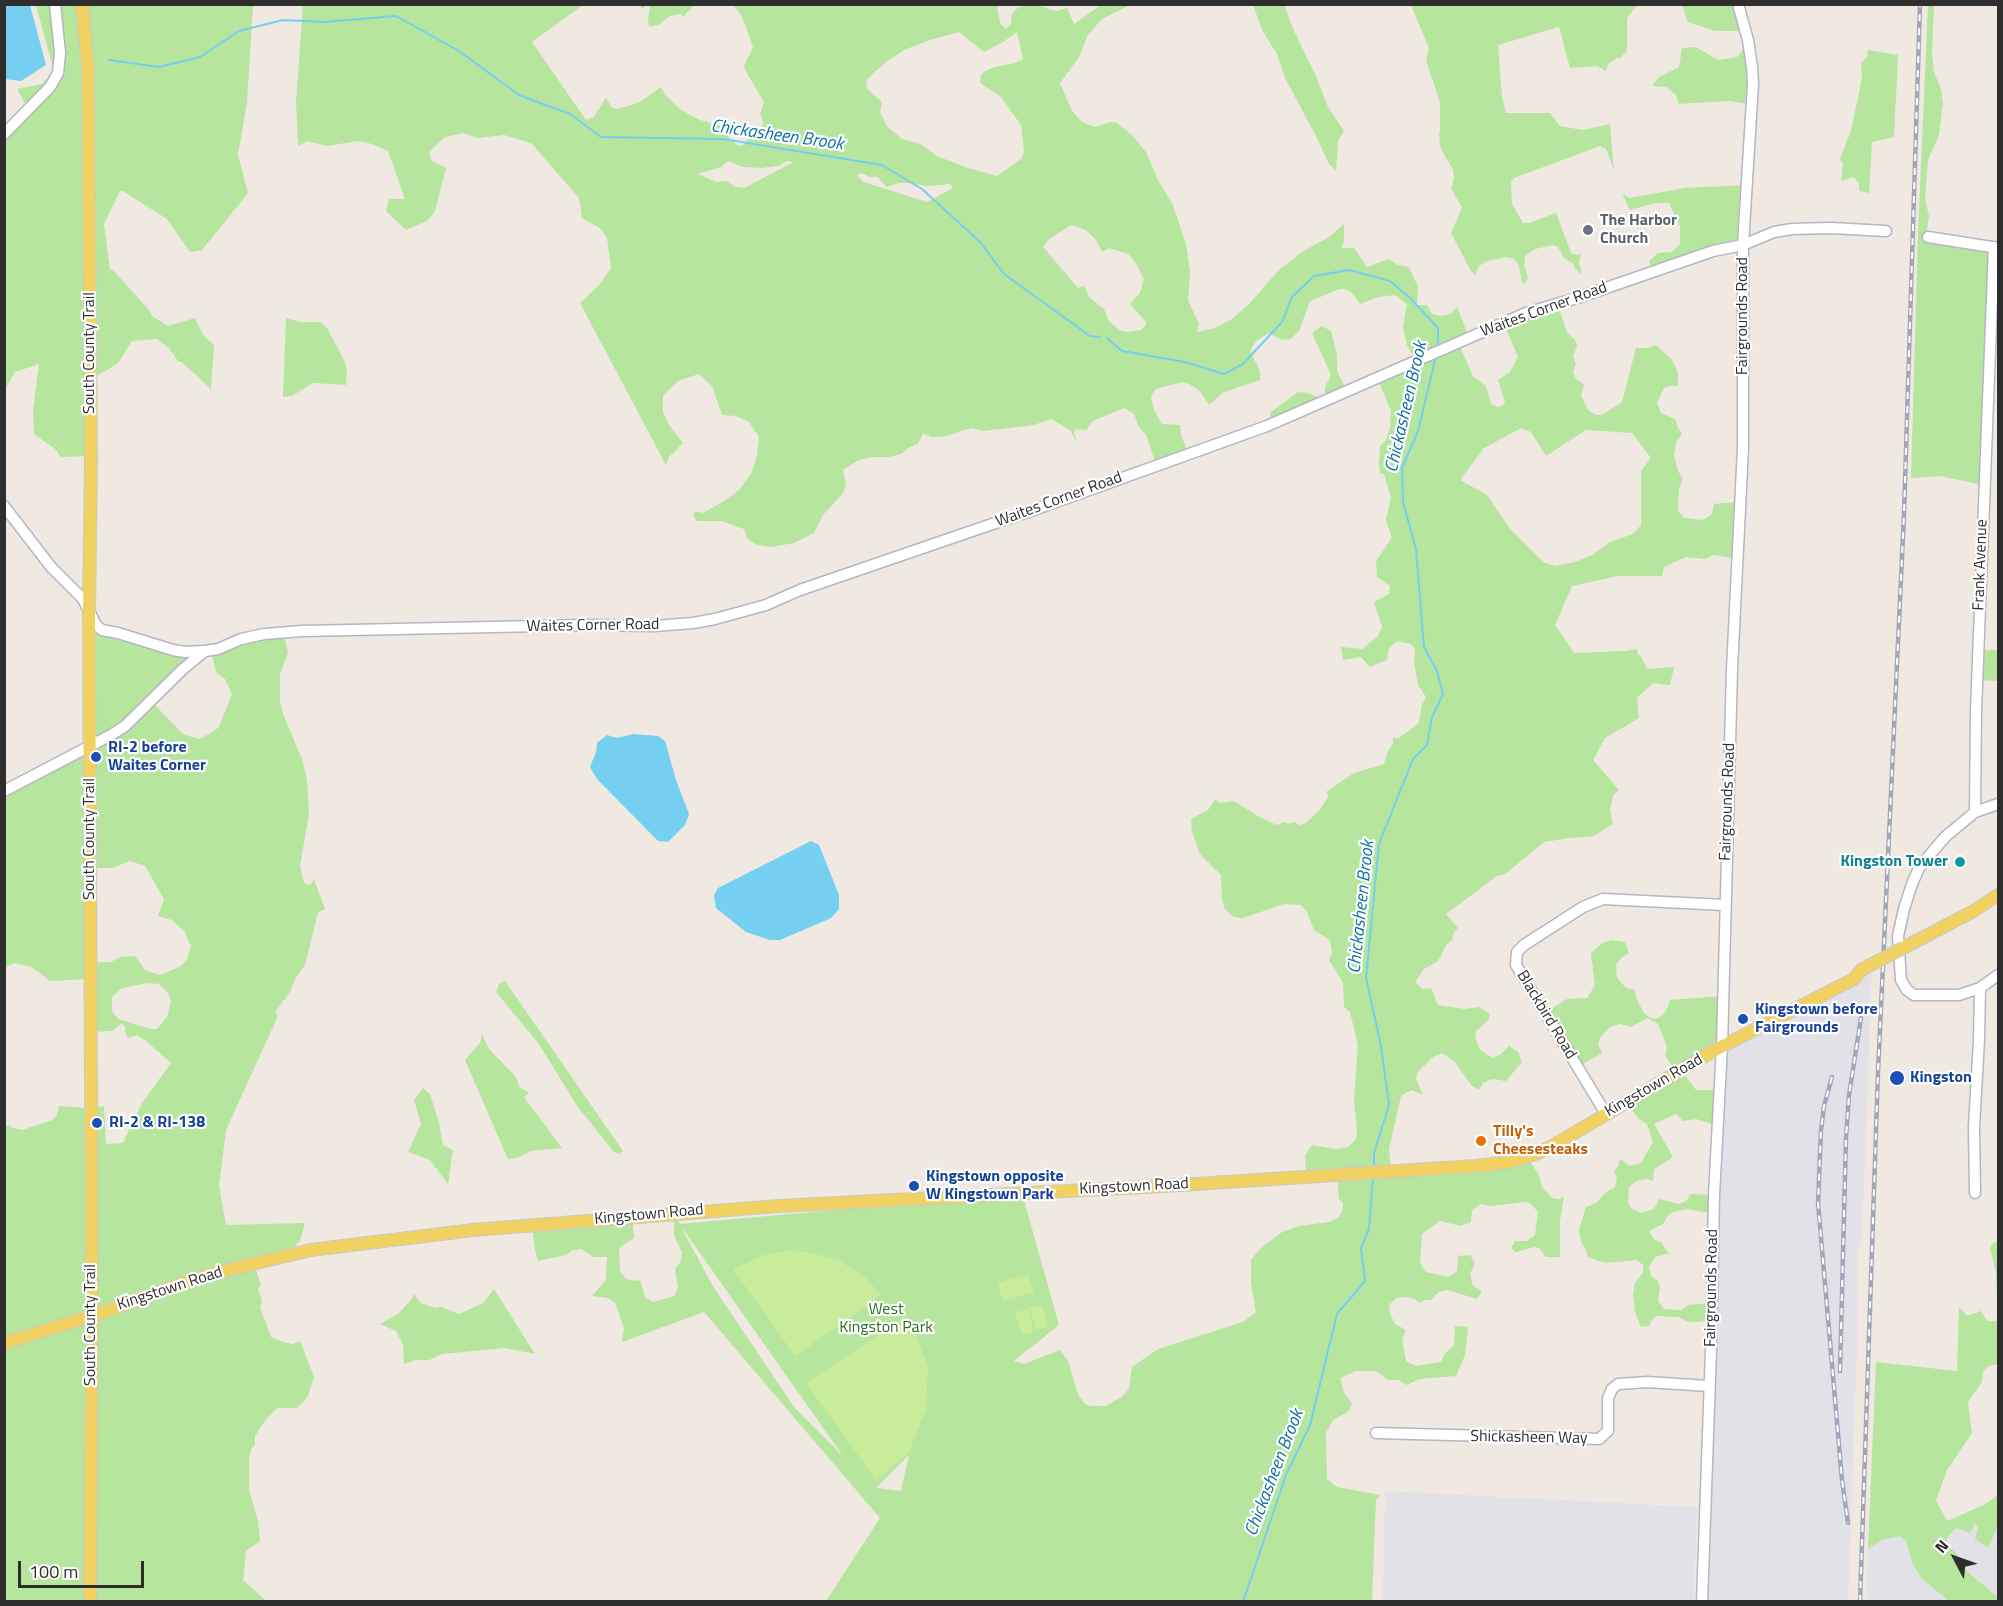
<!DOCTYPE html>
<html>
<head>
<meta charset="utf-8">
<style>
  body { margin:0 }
  #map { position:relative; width:2003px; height:1606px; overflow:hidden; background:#efe9e1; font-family:"Titillium Web",sans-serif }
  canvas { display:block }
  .frame { position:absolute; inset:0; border:6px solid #2e2e2e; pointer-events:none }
  .north { position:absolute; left:1925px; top:1528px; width:60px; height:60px; -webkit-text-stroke:4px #fff; paint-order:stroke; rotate:311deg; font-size:16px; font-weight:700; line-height:24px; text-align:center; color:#2e2e2e }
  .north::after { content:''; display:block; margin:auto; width:21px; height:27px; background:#2e2e2e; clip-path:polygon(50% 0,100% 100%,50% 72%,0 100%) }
  .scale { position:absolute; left:18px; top:1561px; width:126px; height:27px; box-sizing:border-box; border:3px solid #2e2e2e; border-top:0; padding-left:8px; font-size:18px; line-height:21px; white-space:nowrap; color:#2e2e2e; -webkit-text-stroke:4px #fff; paint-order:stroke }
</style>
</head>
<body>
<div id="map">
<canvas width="2003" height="1606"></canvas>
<div class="frame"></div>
<div class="north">N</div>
<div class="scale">100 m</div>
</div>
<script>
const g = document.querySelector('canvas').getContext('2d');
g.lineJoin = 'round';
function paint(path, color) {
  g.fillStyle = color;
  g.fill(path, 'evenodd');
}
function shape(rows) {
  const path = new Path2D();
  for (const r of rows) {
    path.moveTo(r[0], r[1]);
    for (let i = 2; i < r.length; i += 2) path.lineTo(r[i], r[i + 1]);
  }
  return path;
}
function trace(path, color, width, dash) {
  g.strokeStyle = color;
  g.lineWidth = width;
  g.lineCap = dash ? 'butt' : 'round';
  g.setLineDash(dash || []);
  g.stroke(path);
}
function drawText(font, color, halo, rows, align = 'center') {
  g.font = font + ' "Titillium Web",sans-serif';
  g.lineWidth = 4.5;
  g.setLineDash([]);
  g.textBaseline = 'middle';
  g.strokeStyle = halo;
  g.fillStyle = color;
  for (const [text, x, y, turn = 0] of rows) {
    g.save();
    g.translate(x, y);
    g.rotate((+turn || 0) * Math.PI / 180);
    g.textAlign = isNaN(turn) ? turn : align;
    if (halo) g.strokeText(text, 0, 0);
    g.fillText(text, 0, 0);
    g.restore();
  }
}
const industrial = shape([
  [1872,969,1862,1239,1857,1256,1858,1318,1848,1601,1701,1602,1720,1051],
  [1385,1491,1697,1507,1694,1601,1383,1601],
  [1975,1524,1978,1528,1978,1533,1988,1548,1998,1526,1998,1597,1971,1575,1954,1557,1958,1555,1946,1544,1948,1536,1956,1528,1971,1529],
  [1900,1536,1906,1541,1913,1565,1922,1579,1949,1601,1869,1601,1867,1585,1868,1549,1882,1540]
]);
const green = shape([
  [1934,4,1932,55,1934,72,1941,89,1943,103,1939,135,1928,160,1925,199,1929,216,1926,238,1990,246,1983,485,1940,476,1911,478,1918,233,1928,5],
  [36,5,253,5,247,102,238,155,248,193,202,250,190,252,167,219,123,191,120,191,104,224,110,269,113,270,149,310,152,316,168,326,195,318,203,335,214,345,211,389,183,363,178,361,169,348,157,339,132,341,118,363,91,380,89,456,61,457,55,449,34,434,33,411,39,364,15,372,5,389,5,137,29,110,17,89,42,84,54,71],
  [303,5,583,5,532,42,586,120,594,117,606,98,612,108,618,109,640,102,661,87,665,95,681,110,700,120,728,128,725,133,738,146,743,145,750,137,757,135,762,129,763,121,760,114,764,102,745,70,744,66,753,47,742,16,733,5,997,5,1000,23,1006,29,1011,24,1012,13,1019,7,1036,5,1057,11,1067,8,1074,24,1101,5,1130,5,1102,19,1088,35,1079,57,1060,83,1072,111,1082,122,1095,127,1111,122,1117,123,1133,136,1146,152,1158,180,1173,205,1186,244,1190,271,1188,300,1199,324,1197,332,1215,328,1232,319,1249,304,1280,269,1302,252,1329,237,1344,224,1344,241,1341,248,1354,248,1367,267,1389,259,1398,265,1409,267,1418,287,1417,305,1427,305,1432,314,1441,316,1451,314,1457,307,1470,340,1460,347,1473,376,1486,386,1491,404,1497,407,1502,406,1505,402,1498,380,1510,372,1518,357,1505,327,1558,306,1567,332,1575,340,1577,346,1573,356,1576,364,1573,371,1575,378,1584,385,1581,396,1589,411,1596,415,1602,415,1622,402,1636,348,1648,348,1656,345,1672,360,1678,373,1678,386,1670,386,1664,388,1657,403,1661,413,1676,420,1677,426,1682,433,1676,443,1674,455,1678,471,1683,479,1679,488,1678,510,1684,518,1703,520,1712,514,1714,504,1738,502,1735,558,1713,555,1705,559,1686,557,1664,567,1662,576,1618,576,1572,586,1555,625,1574,653,1626,651,1637,649,1638,654,1642,658,1647,669,1674,667,1670,685,1653,683,1637,698,1639,718,1605,738,1593,760,1619,790,1613,796,1610,810,1613,824,1594,836,1570,838,1544,842,1505,874,1497,876,1446,914,1458,928,1454,932,1452,940,1446,945,1438,961,1424,969,1415,982,1422,989,1431,988,1438,1005,1465,1009,1479,1007,1490,1014,1488,1021,1476,1031,1475,1037,1480,1050,1493,1058,1501,1054,1509,1046,1518,1052,1522,1062,1506,1081,1492,1079,1483,1083,1479,1090,1472,1086,1454,1061,1442,1053,1433,1057,1417,1073,1416,1079,1423,1095,1411,1090,1401,1096,1389,1149,1391,1172,1530,1161,1539,1175,1542,1187,1552,1198,1559,1199,1564,1197,1560,1220,1560,1257,1546,1257,1539,1248,1534,1247,1516,1252,1511,1248,1515,1241,1527,1241,1535,1235,1538,1212,1531,1204,1526,1202,1490,1206,1481,1204,1472,1210,1471,1222,1461,1226,1440,1221,1422,1234,1420,1264,1426,1272,1449,1277,1457,1271,1458,1256,1470,1255,1475,1263,1470,1274,1473,1286,1482,1291,1477,1299,1447,1290,1439,1292,1431,1300,1425,1300,1419,1303,1415,1299,1403,1297,1397,1298,1390,1304,1389,1311,1395,1324,1406,1330,1402,1339,1406,1361,1416,1366,1441,1362,1445,1353,1454,1346,1455,1326,1468,1327,1465,1355,1456,1376,1419,1379,1407,1385,1398,1380,1388,1380,1376,1371,1356,1371,1340,1378,1344,1393,1352,1403,1348,1412,1333,1420,1326,1433,1327,1479,1337,1487,1380,1495,1376,1500,1372,1601,826,1601,880,1518,704,1312,622,1342,624,1328,615,1303,608,1298,592,1296,606,1280,607,1257,594,1257,581,1249,573,1250,566,1255,538,1261,535,1250,532,1225,632,1217,634,1238,619,1248,620,1271,626,1279,635,1281,640,1280,645,1297,653,1302,674,1296,678,1287,675,1269,681,1261,682,1252,674,1236,674,1214,680,1224,1022,1193,1059,1325,1014,1361,1024,1364,1060,1350,1068,1361,1078,1394,1085,1404,1091,1406,1106,1406,1121,1397,1129,1389,1132,1367,1158,1349,1243,1322,1256,1312,1251,1283,1251,1260,1260,1249,1282,1232,1299,1226,1329,1222,1339,1217,1343,1209,1343,1203,1339,1199,1337,1178,1306,1177,1305,1155,1312,1145,1336,1149,1348,1147,1356,1139,1357,1130,1354,1099,1358,1045,1350,1012,1344,1007,1343,983,1329,960,1332,953,1330,940,1314,930,1307,912,1301,905,1284,904,1243,918,1234,917,1225,909,1222,899,1221,875,1200,854,1192,832,1191,819,1208,810,1215,799,1220,803,1234,801,1261,818,1277,825,1284,822,1288,824,1295,822,1299,825,1306,823,1319,811,1328,797,1327,791,1354,773,1384,764,1388,751,1393,744,1393,738,1399,738,1419,723,1422,704,1426,697,1418,685,1414,661,1415,649,1411,644,1397,641,1389,648,1387,660,1370,667,1361,657,1343,660,1341,647,1362,649,1378,636,1382,627,1374,602,1389,594,1390,586,1377,577,1376,561,1392,538,1386,520,1391,498,1384,474,1380,474,1379,463,1380,446,1386,440,1390,428,1391,411,1378,379,1415,359,1407,345,1403,327,1407,304,1395,295,1378,297,1360,304,1352,293,1345,289,1340,289,1310,301,1299,331,1291,339,1282,340,1269,333,1256,341,1250,351,1260,371,1260,380,1222,393,1209,405,1200,391,1189,384,1182,382,1156,389,1151,397,1154,410,1162,424,1180,425,1181,435,1188,453,1156,464,1146,435,1139,427,1134,414,1124,408,1093,421,1086,430,1077,429,1074,432,1077,443,1070,430,1051,419,1034,425,1001,429,983,431,971,428,947,436,931,437,923,433,918,444,910,447,901,454,889,457,873,457,859,460,843,470,846,484,843,493,823,515,814,533,794,543,771,547,757,545,747,538,744,529,721,521,697,521,693,516,695,511,703,513,726,500,740,489,752,472,757,455,759,437,749,422,736,416,722,415,712,386,699,374,678,381,663,396,663,412,669,425,683,443,669,457,666,465,580,303,600,284,611,268,607,238,600,228,582,218,579,198,531,143,504,135,478,138,463,133,445,137,429,152,432,161,446,168,435,211,427,221,406,230,386,211,389,199,405,199,388,151,372,144,358,141,327,146,307,141,298,146,296,102],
  [959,32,984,52,1003,42,1017,32,1023,59,1015,63,995,67,985,71,981,75,980,83,1001,97,1021,125,1024,152,1021,159,997,176,965,167,937,156,921,144,902,139,887,126,880,112,882,102,867,89,866,80,886,62,904,50,930,40],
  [728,161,743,167,762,168,778,166,787,161,794,162,744,188,735,187,727,181,716,182,698,174,721,167],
  [862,173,870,177,878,177,886,187,900,183,910,183,927,186,950,184,953,188,927,202,864,182,857,175],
  [1071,225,1086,230,1096,240,1102,252,1109,248,1128,254,1135,262,1144,279,1140,293,1130,304,1146,322,1146,325,1141,330,1127,332,1119,330,1108,320,1104,309,1089,297,1084,286,1078,288,1043,247,1049,239],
  [1521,428,1531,432,1546,456,1586,430,1632,433,1651,458,1641,471,1641,525,1633,534,1610,542,1592,555,1575,562,1555,566,1543,562,1510,529,1487,495,1460,480,1484,448],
  [682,1229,683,1229,843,1456,794,1407,714,1288],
  [909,1455,901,1491,877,1488,877,1487],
  [641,5,641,4,694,5,683,17,681,14,670,16,658,25,649,27,648,19,650,7,648,5,641,9],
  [1253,5,1284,5,1294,31,1315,74,1328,107,1344,131,1338,141,1336,171,1329,164,1316,136,1285,78,1277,54,1263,32],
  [1411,5,1637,5,1627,18,1627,51,1620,58,1617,58,1609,63,1606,71,1597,66,1570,68,1559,27,1498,45,1502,97,1506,113,1550,113,1560,126,1583,130,1610,124,1614,170,1606,149,1600,146,1514,178,1511,182,1512,204,1523,223,1529,223,1556,213,1571,253,1576,255,1581,254,1579,262,1582,275,1574,267,1574,264,1564,258,1558,247,1553,245,1535,249,1525,256,1524,265,1528,278,1524,284,1522,283,1519,266,1514,259,1507,257,1487,261,1479,266,1475,275,1471,271,1451,233,1462,208,1451,188,1454,179,1453,170,1440,147,1439,132,1440,131,1440,102,1426,60,1429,48],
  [1682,5,1737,5,1748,40,1752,69,1749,104,1729,101,1678,104,1678,100,1676,95,1666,87,1652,86,1659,77,1679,67,1682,48,1696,47,1718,60,1737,57,1748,44,1745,31,1715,31,1688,22],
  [1867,50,1898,55,1894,137,1872,142,1869,193,1859,191,1859,184,1854,177,1841,181,1843,163,1840,159,1851,131,1862,78,1861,64,1868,55],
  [1745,185,1743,244,1652,271,1649,261,1658,253,1672,252,1680,244,1680,226,1669,203,1655,203,1630,210,1622,193,1629,198,1685,188],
  [286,318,301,322,320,322,327,328,344,360,347,370,346,385,313,383,292,396,283,397],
  [1322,326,1331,331,1337,355,1337,371,1347,391,1269,424,1271,412,1298,392,1308,393,1325,400,1325,387,1331,375,1312,333],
  [96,626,199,653,151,701,183,734,199,739,213,732,219,727,232,694,225,679,216,672,211,651,241,638,284,635,288,653,280,674,280,701,283,714,302,759,307,780,309,814,300,866,304,883,310,885,314,880,325,909,318,912,305,965,295,979,290,992,275,1012,278,1016,226,1130,219,1185,226,1225,305,1223,300,1241,286,1255,254,1265,261,1284,258,1290,262,1301,260,1307,271,1337,283,1342,293,1344,300,1341,314,1377,308,1396,302,1403,297,1408,278,1408,267,1418,255,1436,255,1445,251,1449,249,1460,249,1490,258,1521,260,1541,246,1551,243,1580,266,1601,5,1601,5,1127,9,1125,13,1128,22,1130,53,1120,57,1115,59,1106,88,1108,104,1106,106,1144,123,1143,142,1103,171,1063,146,1041,137,1035,129,1038,126,1036,125,1027,122,1023,112,1031,90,1032,89,979,50,981,32,967,14,963,5,968,5,790,89,746,88,631],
  [130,861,145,866,164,899,158,916,172,920,184,931,191,946,187,959,181,966,160,975,145,970,135,956,120,957,111,962,90,962,90,868,112,868],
  [148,983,159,984,168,993,171,1001,167,1017,157,1029,151,1029,118,1019,112,1011,112,997,122,988],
  [1979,650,1998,650,1998,681,1980,680],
  [1612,940,1625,942,1629,953,1622,957,1616,965,1617,978,1626,988,1635,990,1636,998,1644,1013,1650,1018,1656,1019,1663,1015,1667,1009,1670,1000,1722,996,1722,1042,1682,1071,1696,1090,1718,1090,1714,1125,1696,1119,1683,1121,1676,1114,1654,1124,1673,1157,1654,1169,1653,1181,1646,1179,1637,1181,1629,1187,1628,1203,1631,1208,1640,1213,1654,1209,1659,1199,1679,1204,1686,1201,1691,1194,1712,1195,1712,1212,1702,1212,1687,1209,1676,1211,1669,1214,1663,1224,1649,1231,1654,1239,1662,1243,1667,1252,1671,1253,1655,1257,1649,1267,1651,1276,1658,1281,1660,1288,1658,1301,1664,1309,1681,1310,1688,1305,1711,1303,1710,1321,1689,1322,1678,1317,1658,1316,1653,1318,1649,1326,1641,1327,1635,1312,1633,1294,1635,1283,1643,1273,1643,1265,1637,1260,1605,1263,1588,1257,1585,1248,1581,1242,1579,1229,1586,1207,1596,1203,1605,1193,1615,1187,1617,1178,1614,1172,1618,1166,1620,1159,1630,1166,1641,1163,1653,1142,1647,1124,1638,1118,1629,1106,1677,1073,1665,1056,1667,1047,1658,1024,1647,1018,1631,1027,1620,1024,1610,1027,1600,1038,1598,1044,1602,1053,1579,1066,1546,1012,1567,999,1587,998,1595,985,1591,953,1602,943],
  [505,981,623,1151,619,1154,614,1152,577,1106,539,1044,496,992,499,984],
  [482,1034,489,1049,516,1077,520,1088,529,1093,524,1097,562,1148,531,1151,520,1157,508,1159,465,1060,480,1043],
  [423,1088,430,1094,439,1123,443,1145,453,1150,448,1184,430,1160,408,1152,421,1124,414,1100],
  [1998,1241,1998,1364,1989,1366,1983,1371,1982,1382,1968,1402,1972,1433,1947,1470,1936,1500,1947,1521,1984,1505,1998,1495,1998,1526,1988,1548,1975,1539,1978,1528,1975,1524,1970,1533,1956,1528,1948,1536,1946,1544,1958,1555,1955,1558,1971,1575,1998,1597,1998,1601,1949,1601,1922,1579,1913,1565,1906,1541,1900,1536,1882,1540,1868,1549,1876,1362,1957,1371,1959,1307,1967,1316,1981,1311,1987,1321,1998,1321,1996,1273,1990,1248,1992,1244],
  [494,1289,535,1354,504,1348,442,1354,429,1360,415,1360,404,1364,403,1345,396,1331,380,1324,398,1314,411,1300,414,1294,421,1303,435,1308,441,1307,459,1314,483,1303]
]);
const pitch = shape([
  [786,1251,809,1252,840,1261,867,1279,881,1295,795,1356,733,1269,764,1255],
  [1028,1274,1034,1292,1003,1302,997,1283],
  [1042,1305,1048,1327,1036,1330,1030,1308],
  [1028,1309,1034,1331,1022,1335,1015,1313],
  [905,1318,916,1336,928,1366,926,1409,909,1452,876,1480,806,1383]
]);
const water = shape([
  [5,4,30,5,46,65,21,81,5,79],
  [633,734,658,736,665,741,676,780,689,814,685,825,668,842,658,841,597,779,590,767,596,752,597,743,607,735,617,738],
  [811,841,819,845,839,895,839,909,831,918,780,940,770,940,746,932,716,908,714,895,718,888]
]);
const stream = shape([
  [109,60,159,67,200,57,239,31,283,20,324,22,396,16,459,51,519,95,570,114,601,137,723,139,882,165,922,189,981,243,1004,274,1090,336,1100,337],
  [1107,338,1122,351,1185,362,1224,374,1243,364,1282,322,1292,297,1314,276,1349,270,1390,281,1410,298,1438,328,1438,347],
  [1374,1168,1374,1153,1389,1105,1381,1046,1366,978,1379,844,1413,759,1427,745,1432,717,1443,694,1437,671,1424,647,1416,549,1403,502,1402,468,1418,431,1436,356],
  [1243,1602,1286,1475,1310,1425,1337,1314,1365,1281,1361,1248,1369,1229,1373,1177]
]);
const minor = shape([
  [4,134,50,87,58,73,60,53,55,4],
  [1928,237,1998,248],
  [4,506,51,567,83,599,96,625,102,630,118,633,173,650,185,652,204,651],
  [4,791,111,735,125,726,183,669,205,651,218,649,241,639,264,634,302,631,588,625,654,626,693,623,715,619,766,605,800,590,1039,508,1267,426,1526,313,1577,298,1713,251,1743,245,1774,232,1792,229,1831,228,1886,231],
  [1998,804,1975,812,1945,837,1928,857,1919,868,1912,884,1904,909,1898,936,1901,980,1907,990,1914,995,1959,995,1980,988,1998,975],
  [1975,812,1976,711,1994,247],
  [1606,1114,1516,965,1517,952,1524,945,1583,907,1603,899,1725,905],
  [1975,1193,1974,1127,1979,1040,1980,988],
  [1376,1433,1599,1439,1608,1431,1608,1398,1612,1389,1618,1384,1647,1382,1709,1386],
  [1702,1602,1711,1350,1714,1195,1722,1046,1732,669,1743,448,1743,245,1753,84,1752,67,1748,40,1738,4]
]);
const major = shape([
  [82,4,88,68,91,461,89,610,92,1316,90,1602],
  [1903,948,1972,912,1998,895],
  [4,1343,92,1316,207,1275,265,1261,311,1250,473,1230,779,1206,1164,1186,1475,1166,1509,1162,1538,1153,1554,1145,1715,1050,1854,979]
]);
const rail = shape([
  [1832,1077,1824,1106,1821,1130,1818,1203,1842,1480,1848,1523],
  [1840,1371,1846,1138,1849,1095,1861,1018],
  [1860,1602,1878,1072,1904,514,1920,4]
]);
const majorBridge = shape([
  [1854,979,1861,970,1903,948]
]);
const markers = [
  [1588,230,6,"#6b7280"],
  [96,757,6,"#1a4fb4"],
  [1960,862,6,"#0f9aa8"],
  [1743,1019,6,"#1a4fb4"],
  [1897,1078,8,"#1a4fb4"],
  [97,1123,6,"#1a4fb4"],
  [1481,1141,6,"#e8710a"],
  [914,1186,6,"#1a4fb4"]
];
const worshipNames = [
  ["The Harbor",1600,221],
  ["Church",1600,239]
];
const streetNames = [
  ["Waites Corner Road",1544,310,-20],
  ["Fairgrounds Road",1743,316,-90],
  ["South County Trail",90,353,-90],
  ["Waites Corner Road",1059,500,-20],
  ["Frank Avenue",1981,565,-88],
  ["Waites Corner Road",593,626,-1],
  ["Fairgrounds Road",1728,802,-88],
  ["South County Trail",90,839,-90],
  ["Blackbird Road",1546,1015,59],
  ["Kingstown Road",1654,1086,-30],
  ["Kingstown Road",1134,1187,-3],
  ["Kingstown Road",649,1215,-5],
  ["Fairgrounds Road",1712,1288,-89],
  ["Kingstown Road",170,1289,-18],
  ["South County Trail",91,1325,-90],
  ["Shickasheen Way",1529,1438,1]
];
const transitNames = [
  ["RI-2 before",108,748],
  ["Waites Corner",108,766],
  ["Kingstown before",1755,1010],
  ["Fairgrounds",1755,1028],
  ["Kingston",1910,1078],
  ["RI-2 & RI-138",109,1123],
  ["Kingstown opposite",926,1177],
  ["W Kingstown Park",926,1195]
];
const cultureNames = [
  ["Kingston Tower",1948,862]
];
const foodNames = [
  ["Tilly's",1493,1132],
  ["Cheesesteaks",1493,1150]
];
const parkNames = [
  ["West",886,1310],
  ["Kingston Park",886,1328]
];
const waterNames = [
  ["Chickasheen Brook",777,136,8],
  ["Chickasheen Brook",1407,407,-77],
  ["Chickasheen Brook",1362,907,-84],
  ["Chickasheen Brook",1275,1473,-69]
];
paint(industrial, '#e3e1e8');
paint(green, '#b6e59e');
paint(pitch, '#c9ec9a');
paint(water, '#75cff0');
trace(stream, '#75cff0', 2);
trace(minor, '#b4b7c1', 13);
trace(major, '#c9c9c9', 14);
trace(minor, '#fff', 10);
trace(major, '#f2d163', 12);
trace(rail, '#a3a6b8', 4.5);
trace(rail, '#fff', 2, [7]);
trace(majorBridge, '#c9c9c9', 14, []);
trace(majorBridge, '#f2d163', 12);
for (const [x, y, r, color] of markers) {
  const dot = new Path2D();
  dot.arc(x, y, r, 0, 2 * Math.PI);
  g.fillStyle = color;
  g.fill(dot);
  trace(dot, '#fff', 2);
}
drawText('bold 16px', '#5b616d', '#fff', worshipNames, 'left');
drawText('16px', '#2e2e2e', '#fff', streetNames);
drawText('bold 16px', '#164399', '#fff', transitNames, 'left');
drawText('bold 16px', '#0d838f', '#fff', cultureNames, 'right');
drawText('bold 16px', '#c56008', '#fff', foodNames, 'left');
drawText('16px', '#2c6e1b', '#fff', parkNames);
drawText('italic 18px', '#0d6fa3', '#fff', waterNames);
</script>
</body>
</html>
